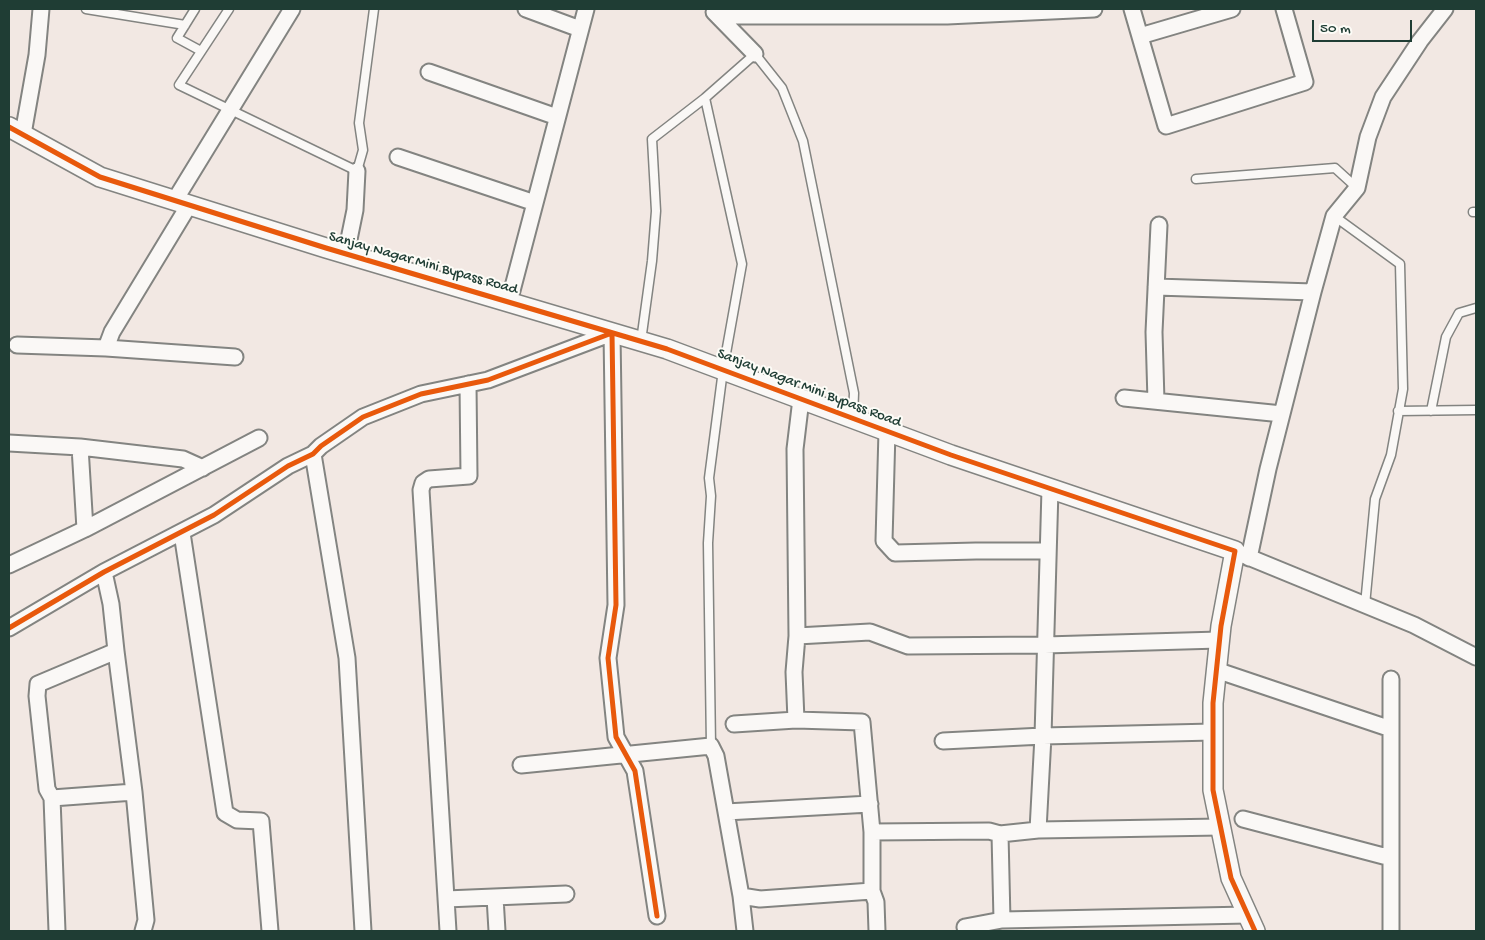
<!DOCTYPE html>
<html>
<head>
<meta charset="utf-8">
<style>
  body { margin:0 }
  #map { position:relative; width:1485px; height:940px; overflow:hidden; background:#f2e8e3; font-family:"Gochi Hand",sans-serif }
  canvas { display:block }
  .frame { position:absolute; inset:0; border:10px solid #1f3d34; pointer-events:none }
  .scale { position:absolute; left:1312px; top:20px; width:100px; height:22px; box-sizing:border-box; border:2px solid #1f3d34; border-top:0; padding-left:6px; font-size:15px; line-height:18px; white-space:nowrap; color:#1f3d34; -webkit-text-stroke:4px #fdfcf7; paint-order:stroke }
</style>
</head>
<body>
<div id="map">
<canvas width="1485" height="940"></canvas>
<div class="frame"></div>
<div class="scale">50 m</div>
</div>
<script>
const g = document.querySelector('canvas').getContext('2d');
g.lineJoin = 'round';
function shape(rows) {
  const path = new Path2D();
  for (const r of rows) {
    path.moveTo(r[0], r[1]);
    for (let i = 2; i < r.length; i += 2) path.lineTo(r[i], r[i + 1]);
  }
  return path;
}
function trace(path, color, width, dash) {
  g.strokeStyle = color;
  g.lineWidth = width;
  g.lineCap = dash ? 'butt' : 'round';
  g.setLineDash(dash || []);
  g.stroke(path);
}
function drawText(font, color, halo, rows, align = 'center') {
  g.font = font + ' "Gochi Hand",sans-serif';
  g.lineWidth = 4;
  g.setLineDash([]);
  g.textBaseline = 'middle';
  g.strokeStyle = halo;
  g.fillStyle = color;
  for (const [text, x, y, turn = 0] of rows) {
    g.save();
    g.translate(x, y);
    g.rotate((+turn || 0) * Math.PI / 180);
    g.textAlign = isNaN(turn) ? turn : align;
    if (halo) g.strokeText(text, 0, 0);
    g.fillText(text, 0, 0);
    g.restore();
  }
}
const service = shape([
  [86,9,185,25],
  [195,9,177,38,201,51],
  [229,9,179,85,357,171,363,150,359,123,374,9],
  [705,98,742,264,723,370,709,478,711,496,708,543,711,746],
  [1196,179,1335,168,1357,188],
  [1473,212,1476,212],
  [1334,216,1400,264,1403,389,1391,455,1375,499,1365,605],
  [641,341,652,261,656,211,652,139,705,98,755,54,782,88,803,141,854,393,853,417],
  [1398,411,1476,410],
  [1431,411,1446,337,1459,313,1476,308]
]);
const minor = shape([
  [526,9,580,29],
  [1132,9,1166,126,1305,82,1284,9],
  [714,12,755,54],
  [718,16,947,16,1094,9],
  [1140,36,1232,9],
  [429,72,557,117],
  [23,134,37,55,41,9],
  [398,157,535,203],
  [175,200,292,9],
  [346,254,355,210,357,171],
  [1156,287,1313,292],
  [509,302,586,9],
  [17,345,106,348,235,357],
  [106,348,112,332,189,205],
  [1124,398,1282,414],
  [1156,401,1154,332,1159,225],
  [887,431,884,541,895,553,976,551,1048,551],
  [9,443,80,447,183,459,203,468],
  [80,447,85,529],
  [313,454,347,658,363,931],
  [182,533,225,813,237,820,261,821,270,931],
  [1241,554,1414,625,1476,657],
  [1249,558,1268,469,1313,292,1334,216,1357,188,1368,137,1383,97,1420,41,1445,9],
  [9,565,85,529,259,438],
  [104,572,111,604,116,651,134,792,146,920,143,931],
  [9,628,104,572,214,515,288,466,313,454,321,446,363,417,421,394,488,380,612,333,616,605,608,658,616,737,635,771,657,916],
  [797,636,870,632,908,646,1045,645,1219,640],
  [1216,670,1391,729],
  [1391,679,1391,931],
  [796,720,794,672,797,636,795,449,801,399],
  [734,724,796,720,862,722,872,832,872,891],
  [943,741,1043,736,1213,732],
  [521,765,711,746,716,756,741,896,745,931],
  [52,798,134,792],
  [726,812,870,804],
  [1243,819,1391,858],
  [1038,830,1043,736,1050,489],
  [872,832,989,831,1000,834,1038,830,1221,827],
  [1000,834,1002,920],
  [741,896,760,899,872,891,876,902,877,931],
  [495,897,497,931],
  [446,899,566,894],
  [57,931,52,798,47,789,37,696,38,684,116,651],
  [448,931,421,490,423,483,429,479,469,476,468,384],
  [966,931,965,927,1002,920,1248,915]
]);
const tertiary = shape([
  [9,127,100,177,326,248,667,349,951,455,1235,551,1221,626,1213,703,1213,790,1231,878,1255,931]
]);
const cycleway = shape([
  [9,127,100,177,326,248,667,349,951,455,1235,551,1221,626,1213,703,1213,790,1231,878,1255,931],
  [9,628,104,572,214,515,288,466,313,454,321,446,363,417,421,394,488,380,612,333,616,605,608,658,616,737,635,771,657,916]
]);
const streetNames = [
  ["Sanjay Nagar Mini Bypass Road",423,264,16],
  ["Sanjay Nagar Mini Bypass Road",809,389,21]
];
trace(service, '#838481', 11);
trace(minor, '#838481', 19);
trace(tertiary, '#838481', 22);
trace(service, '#faf8f6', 8);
trace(minor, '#faf8f6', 15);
trace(tertiary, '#faf8f6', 19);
trace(cycleway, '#e8590c', 5);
drawText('15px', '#1f3d34', '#fdfcf7', streetNames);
</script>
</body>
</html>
